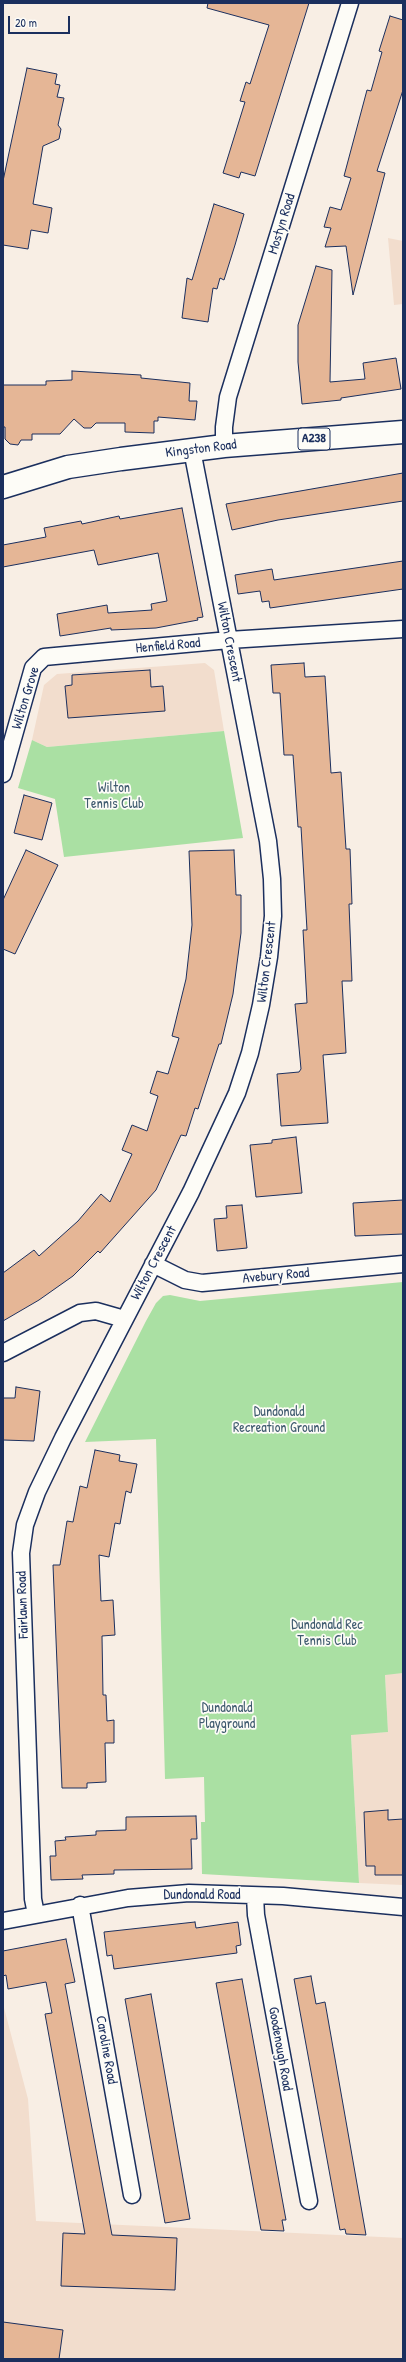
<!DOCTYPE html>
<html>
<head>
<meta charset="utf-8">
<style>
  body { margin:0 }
  #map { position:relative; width:406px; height:2362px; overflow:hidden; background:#f8eee4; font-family:"Patrick Hand",sans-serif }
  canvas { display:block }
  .frame { position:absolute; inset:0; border:4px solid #1b2f5e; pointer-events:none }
  .scale { position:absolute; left:8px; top:16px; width:62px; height:18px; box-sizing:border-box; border:2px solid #1b2f5e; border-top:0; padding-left:5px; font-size:12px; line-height:14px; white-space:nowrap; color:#1b2f5e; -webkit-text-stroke:3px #fdfcf7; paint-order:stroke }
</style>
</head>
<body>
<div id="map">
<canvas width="406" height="2362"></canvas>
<div class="frame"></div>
<div class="scale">20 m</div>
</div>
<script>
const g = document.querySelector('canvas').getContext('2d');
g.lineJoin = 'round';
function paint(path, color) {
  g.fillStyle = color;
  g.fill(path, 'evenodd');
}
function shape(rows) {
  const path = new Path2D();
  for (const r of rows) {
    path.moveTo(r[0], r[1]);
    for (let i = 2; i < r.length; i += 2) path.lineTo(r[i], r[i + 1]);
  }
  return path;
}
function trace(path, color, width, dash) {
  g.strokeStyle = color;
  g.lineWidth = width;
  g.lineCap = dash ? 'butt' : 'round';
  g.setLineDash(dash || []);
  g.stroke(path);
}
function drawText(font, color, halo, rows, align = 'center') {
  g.font = font + ' "Patrick Hand",sans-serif';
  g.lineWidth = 3.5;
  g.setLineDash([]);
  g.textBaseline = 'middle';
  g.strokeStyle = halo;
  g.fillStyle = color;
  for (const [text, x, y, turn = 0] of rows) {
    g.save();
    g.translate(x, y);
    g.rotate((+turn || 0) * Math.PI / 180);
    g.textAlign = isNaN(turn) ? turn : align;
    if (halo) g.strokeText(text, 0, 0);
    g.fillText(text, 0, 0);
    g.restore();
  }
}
const built = shape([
  [388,238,403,241,403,304,394,305],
  [205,663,214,670,224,731,47,747,32,740,44,685,57,674],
  [403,1673,403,1885,359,1883,351,1734,388,1732,385,1674],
  [3,2004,28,2099,36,2221,403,2238,403,2359,3,2359]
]);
const green = shape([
  [224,731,243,838,64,857,55,799,18,788,32,740,47,747],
  [403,1282,403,1673,385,1675,388,1732,351,1735,359,1883,202,1874,201,1822,205,1822,204,1777,165,1779,156,1439,85,1442,146,1321,156,1303,163,1296,170,1295,200,1301]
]);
const building = shape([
  [208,3,309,3,255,176,241,172,239,178,223,173,245,102,240,101,246,82,250,84,269,25,207,8,208,3],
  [390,16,403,20,403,90,377,171,385,173,353,295,346,246,325,247,331,228,324,227,330,207,341,210,351,178,344,176,367,90,371,91,382,52,379,51,390,16],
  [27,68,57,74,55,84,60,85,57,97,64,98,58,125,61,129,59,139,43,146,33,204,52,208,48,233,31,230,28,249,3,245,3,181,27,68],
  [214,204,244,214,235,245,224,280,220,278,217,289,213,288,208,322,182,318,187,278,192,280,214,204],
  [316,266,332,270,330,382,365,379,363,363,396,358,401,389,341,398,341,400,302,404,298,362,298,325,316,266],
  [72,371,141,375,141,378,190,383,189,401,197,401,195,420,158,417,158,421,154,421,154,433,125,432,125,423,96,423,91,428,84,428,74,419,60,434,32,434,32,440,21,440,18,445,10,444,5,439,5,427,3,427,3,385,46,385,46,381,72,380,72,371],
  [403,473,403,501,278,520,232,530,226,504,403,473],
  [182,508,203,617,197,618,198,620,156,628,111,630,111,628,60,636,57,614,107,605,108,613,152,610,151,604,167,601,158,553,98,565,94,550,3,567,3,545,46,537,44,528,81,521,82,524,119,516,120,519,182,508],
  [403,561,403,589,270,608,269,601,262,602,260,591,238,594,235,575,272,569,274,580,403,561],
  [304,663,305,677,325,676,331,773,341,772,346,849,350,849,352,904,349,904,352,981,342,981,346,1053,323,1055,328,1123,281,1126,277,1074,299,1072,301,1069,295,1004,307,1003,303,930,307,930,301,827,298,827,293,755,284,755,280,693,273,693,271,665,304,663],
  [150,670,151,687,163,686,165,711,68,718,65,686,72,685,72,675,150,670],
  [24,795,52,803,42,840,14,833,24,795],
  [26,850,58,865,15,954,3,949,3,900,26,850],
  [234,850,236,895,241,895,241,933,233,994,221,1044,219,1044,198,1109,195,1108,186,1136,181,1135,156,1190,100,1253,98,1251,73,1276,39,1300,3,1321,3,1273,34,1250,39,1256,78,1221,101,1194,110,1202,132,1154,122,1150,132,1125,147,1131,158,1096,150,1093,157,1071,168,1074,179,1038,172,1036,186,979,192,925,189,851,234,850],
  [296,1137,302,1193,256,1197,250,1145,272,1143,272,1140,296,1137],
  [403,1200,403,1234,355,1236,353,1203,403,1200],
  [242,1205,247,1248,217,1251,214,1219,227,1218,226,1206,242,1205],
  [16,1387,40,1391,34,1441,3,1440,3,1398,15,1398,16,1387],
  [95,1450,120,1455,119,1461,137,1464,131,1493,126,1491,120,1524,115,1523,109,1557,99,1555,101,1601,113,1600,115,1635,102,1636,103,1695,106,1695,107,1721,114,1720,114,1743,105,1743,106,1782,87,1783,87,1788,62,1788,53,1565,60,1565,67,1521,73,1522,80,1486,87,1488,95,1450],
  [388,1810,388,1820,403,1819,403,1875,375,1875,375,1866,366,1866,364,1812,388,1810],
  [196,1816,197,1839,191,1839,192,1869,114,1870,114,1874,82,1875,83,1879,51,1880,50,1856,56,1856,55,1841,66,1840,65,1837,96,1835,96,1831,126,1830,126,1817,196,1816],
  [195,1922,196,1928,238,1922,241,1945,236,1946,237,1953,114,1969,112,1955,107,1956,104,1932,195,1922],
  [66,1939,75,1982,65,1984,112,2235,177,2238,175,2290,61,2286,63,2233,85,2234,45,2014,52,2013,46,1982,8,1989,6,1975,3,1976,3,1951,66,1939],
  [311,1976,316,2004,325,2002,366,2235,346,2234,345,2229,340,2230,294,1979,311,1976],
  [242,1979,286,2220,282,2220,284,2231,261,2230,216,1983,242,1979],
  [151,1994,190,2219,165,2223,125,1999,151,1994],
  [3,2322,63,2330,59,2359,3,2359,3,2322]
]);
const street = shape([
  [224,446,224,427,228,397,350,3],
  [3,774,33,668,44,657,229,640,403,629],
  [153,1264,185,1280,202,1283,403,1264],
  [3,1353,80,1313,96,1311,124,1319],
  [255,1896,256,1915,309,2201],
  [80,1905,132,2195],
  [36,1914,33,1899,21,1553,25,1525,37,1492,63,1438,191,1192,237,1093,250,1053,261,1005,269,957,273,916,272,879,268,841,192,450],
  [3,1921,128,1898,189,1893,283,1896,403,1907]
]);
const primary = shape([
  [3,487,68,467,121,459,224,446,403,432]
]);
const shields = [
  [314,439,32]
];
const shieldNames = [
  ["A238",314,439]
];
const streetNames = [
  ["Mostyn Road",282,224,-73],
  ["Kingston Road",201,449,-7],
  ["Wilton Crescent",229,642,79],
  ["Henfield Road",168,646,-5],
  ["Wilton Grove",26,698,-73],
  ["Wilton Crescent",267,962,-83],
  ["Wilton Crescent",154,1263,-62],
  ["Avebury Road",276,1276,-5],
  ["Fairlawn Road",23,1605,-92],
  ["Dundonald Road",202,1895],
  ["Goodenough Road",280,2049,80],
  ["Caroline Road",106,2050,80]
];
const parkNames = [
  ["Wilton",114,788],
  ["Tennis Club",114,804],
  ["Dundonald",279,1412],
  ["Recreation Ground",279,1428],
  ["Dundonald Rec",327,1625],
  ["Tennis Club",327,1641],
  ["Dundonald",227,1708],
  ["Playground",227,1724]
];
paint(built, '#f2ddcd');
paint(green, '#aae0a3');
paint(building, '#e5b696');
trace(building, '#1b2f5e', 1);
trace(street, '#1b2f5e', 19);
trace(primary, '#1b2f5e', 25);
trace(street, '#fdfcf7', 16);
trace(primary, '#fdfcf7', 22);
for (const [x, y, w] of shields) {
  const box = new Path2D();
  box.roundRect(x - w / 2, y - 11, w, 22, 3);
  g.fillStyle = '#fdfcf7';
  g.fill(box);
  trace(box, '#1b2f5e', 1);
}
drawText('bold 13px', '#1b2f5e', null, shieldNames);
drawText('14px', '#1b2f5e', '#fdfcf7', streetNames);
drawText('14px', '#3f5b6f', '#fdfcf7', parkNames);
</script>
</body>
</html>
